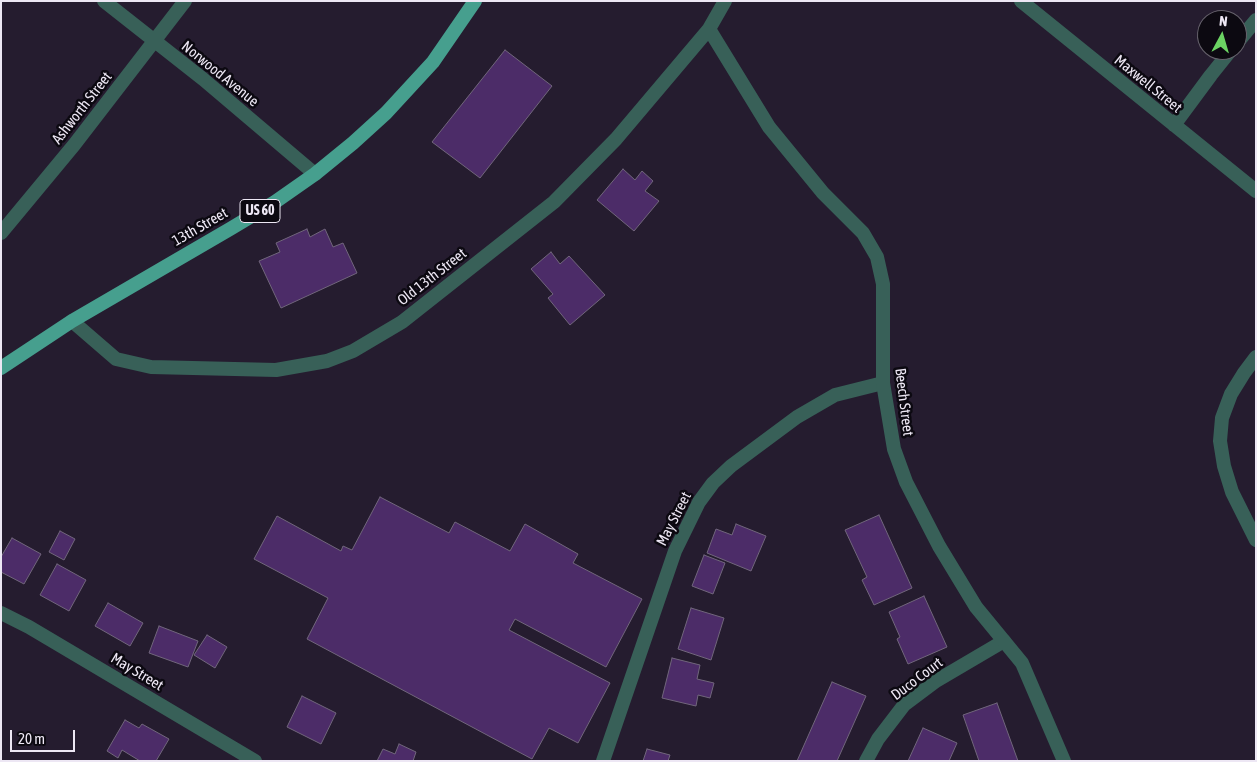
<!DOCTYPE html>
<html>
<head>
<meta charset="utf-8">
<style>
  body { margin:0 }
  #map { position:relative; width:1257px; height:762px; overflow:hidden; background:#251c2f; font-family:"Asap Condensed",sans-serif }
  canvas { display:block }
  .frame { position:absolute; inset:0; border:2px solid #ede7f4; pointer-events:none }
  .north { position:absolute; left:1197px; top:10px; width:50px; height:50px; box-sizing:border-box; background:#0c0911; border:1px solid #66626c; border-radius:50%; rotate:6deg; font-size:14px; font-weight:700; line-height:20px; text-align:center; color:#ede7f4 }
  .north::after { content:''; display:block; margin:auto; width:18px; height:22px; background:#6bd363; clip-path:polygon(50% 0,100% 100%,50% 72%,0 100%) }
  .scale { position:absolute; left:10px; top:730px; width:65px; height:22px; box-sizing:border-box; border:2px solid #ede7f4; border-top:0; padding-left:6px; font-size:15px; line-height:18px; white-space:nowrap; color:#ede7f4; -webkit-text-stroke:4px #0c0911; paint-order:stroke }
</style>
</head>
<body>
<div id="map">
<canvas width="1257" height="762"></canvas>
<div class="frame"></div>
<div class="north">N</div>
<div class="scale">20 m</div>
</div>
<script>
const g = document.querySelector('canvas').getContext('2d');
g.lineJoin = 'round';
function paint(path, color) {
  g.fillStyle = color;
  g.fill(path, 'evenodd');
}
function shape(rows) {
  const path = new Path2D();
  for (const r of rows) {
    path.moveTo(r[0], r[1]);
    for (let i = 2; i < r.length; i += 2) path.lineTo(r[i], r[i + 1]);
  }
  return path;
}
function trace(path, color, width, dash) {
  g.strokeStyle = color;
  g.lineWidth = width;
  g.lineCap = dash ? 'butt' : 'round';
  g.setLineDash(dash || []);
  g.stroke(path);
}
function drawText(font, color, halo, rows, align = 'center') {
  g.font = font + ' "Asap Condensed",sans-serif';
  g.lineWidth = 5;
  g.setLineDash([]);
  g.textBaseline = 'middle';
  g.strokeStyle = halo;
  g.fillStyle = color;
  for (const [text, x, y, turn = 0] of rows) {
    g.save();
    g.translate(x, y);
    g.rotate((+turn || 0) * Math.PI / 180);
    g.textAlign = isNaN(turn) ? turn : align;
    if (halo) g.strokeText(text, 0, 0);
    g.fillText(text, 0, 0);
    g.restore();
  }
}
const building = shape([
  [505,50,552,86,480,178,432,142,505,50],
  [623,169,635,180,642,171,653,181,645,191,659,201,634,231,597,200,623,169],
  [307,229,310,237,325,229,333,247,343,243,357,273,281,308,259,261,280,252,276,243,307,229],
  [551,252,560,264,569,256,605,295,570,325,548,298,553,294,531,269,551,252],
  [380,497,449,533,455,522,510,551,525,524,578,554,573,563,642,599,606,667,515,619,509,630,610,683,578,743,549,728,532,759,307,639,328,598,254,559,277,516,341,551,343,546,352,550,380,497],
  [879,515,912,588,874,605,862,580,867,577,845,530,879,515],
  [736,524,766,536,751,571,707,553,716,529,732,535,736,524],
  [60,531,75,539,64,560,49,552,60,531],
  [12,538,41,554,24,584,1,572,1,557,12,538],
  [704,555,725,563,713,594,692,586,704,555],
  [57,564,86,580,69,611,40,595,57,564],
  [924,596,947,647,908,664,897,639,900,637,889,612,924,596],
  [108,603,143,623,130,646,95,626,108,603],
  [691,608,724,618,711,660,678,649,691,608],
  [159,626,198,641,188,667,149,653,159,626],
  [207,635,227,647,215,668,194,655,207,635],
  [672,658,700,665,697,679,714,683,710,698,698,695,696,706,662,698,672,658],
  [832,682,866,696,837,761,797,761,832,682],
  [302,696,336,713,321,744,287,727,302,696],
  [997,703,1018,761,979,761,963,715,997,703],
  [125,720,139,728,142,724,169,739,156,761,140,761,122,750,118,758,107,751,125,720],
  [923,728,957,743,949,761,908,761,923,728],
  [399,744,416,752,413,761,377,761,383,749,395,754,399,744],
  [647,749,670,755,668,761,643,761,647,749]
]);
const minor = shape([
  [104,1,203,79,315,174],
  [1021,1,1256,191],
  [1237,43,1256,20],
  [1174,125,1211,75,1231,50],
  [1,233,74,145,185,1],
  [1256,357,1244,373,1231,394,1222,418,1220,441,1224,466,1232,492,1256,540],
  [1,613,29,627,255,761],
  [603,761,675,551,699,502,713,483,731,466,797,417,835,395,883,383],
  [866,761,878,739,904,705,936,681,1004,641]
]);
const tertiary = shape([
  [709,29,769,127,823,193,863,233,877,257,883,284,883,383,894,449,906,482,939,546,976,607,1022,663,1064,761],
  [72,321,116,359,151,367,276,370,327,361,353,351,402,322,554,202,616,139,709,29,725,1]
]);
const primary = shape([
  [1,368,72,321,230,229,275,202,315,174,353,143,386,113,433,62,475,1]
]);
const shields = [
  [260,211,40]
];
const shieldNames = [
  ["US 60",260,211]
];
const streetNames = [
  ["Norwood Avenue",220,74,39],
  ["Maxwell Street",1148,84,39],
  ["Ashworth Street",82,108,-52],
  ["13th Street",200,227,-30],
  ["Old 13th Street",432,277,-38],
  ["Beech Street",904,402,83],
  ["May Street",674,519,-63],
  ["May Street",137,672,31],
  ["Duco Court",917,679,-37]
];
paint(building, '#4c2c68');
trace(building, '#71667c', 1);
trace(minor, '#386058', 14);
trace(tertiary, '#386058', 14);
trace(primary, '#469f8e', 14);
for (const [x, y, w] of shields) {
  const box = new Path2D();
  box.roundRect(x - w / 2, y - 11.5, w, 23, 4);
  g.fillStyle = '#0c0911';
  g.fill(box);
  trace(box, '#ede7f4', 1);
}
drawText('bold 14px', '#ede7f4', null, shieldNames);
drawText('15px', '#ede7f4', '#0c0911', streetNames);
</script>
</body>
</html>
